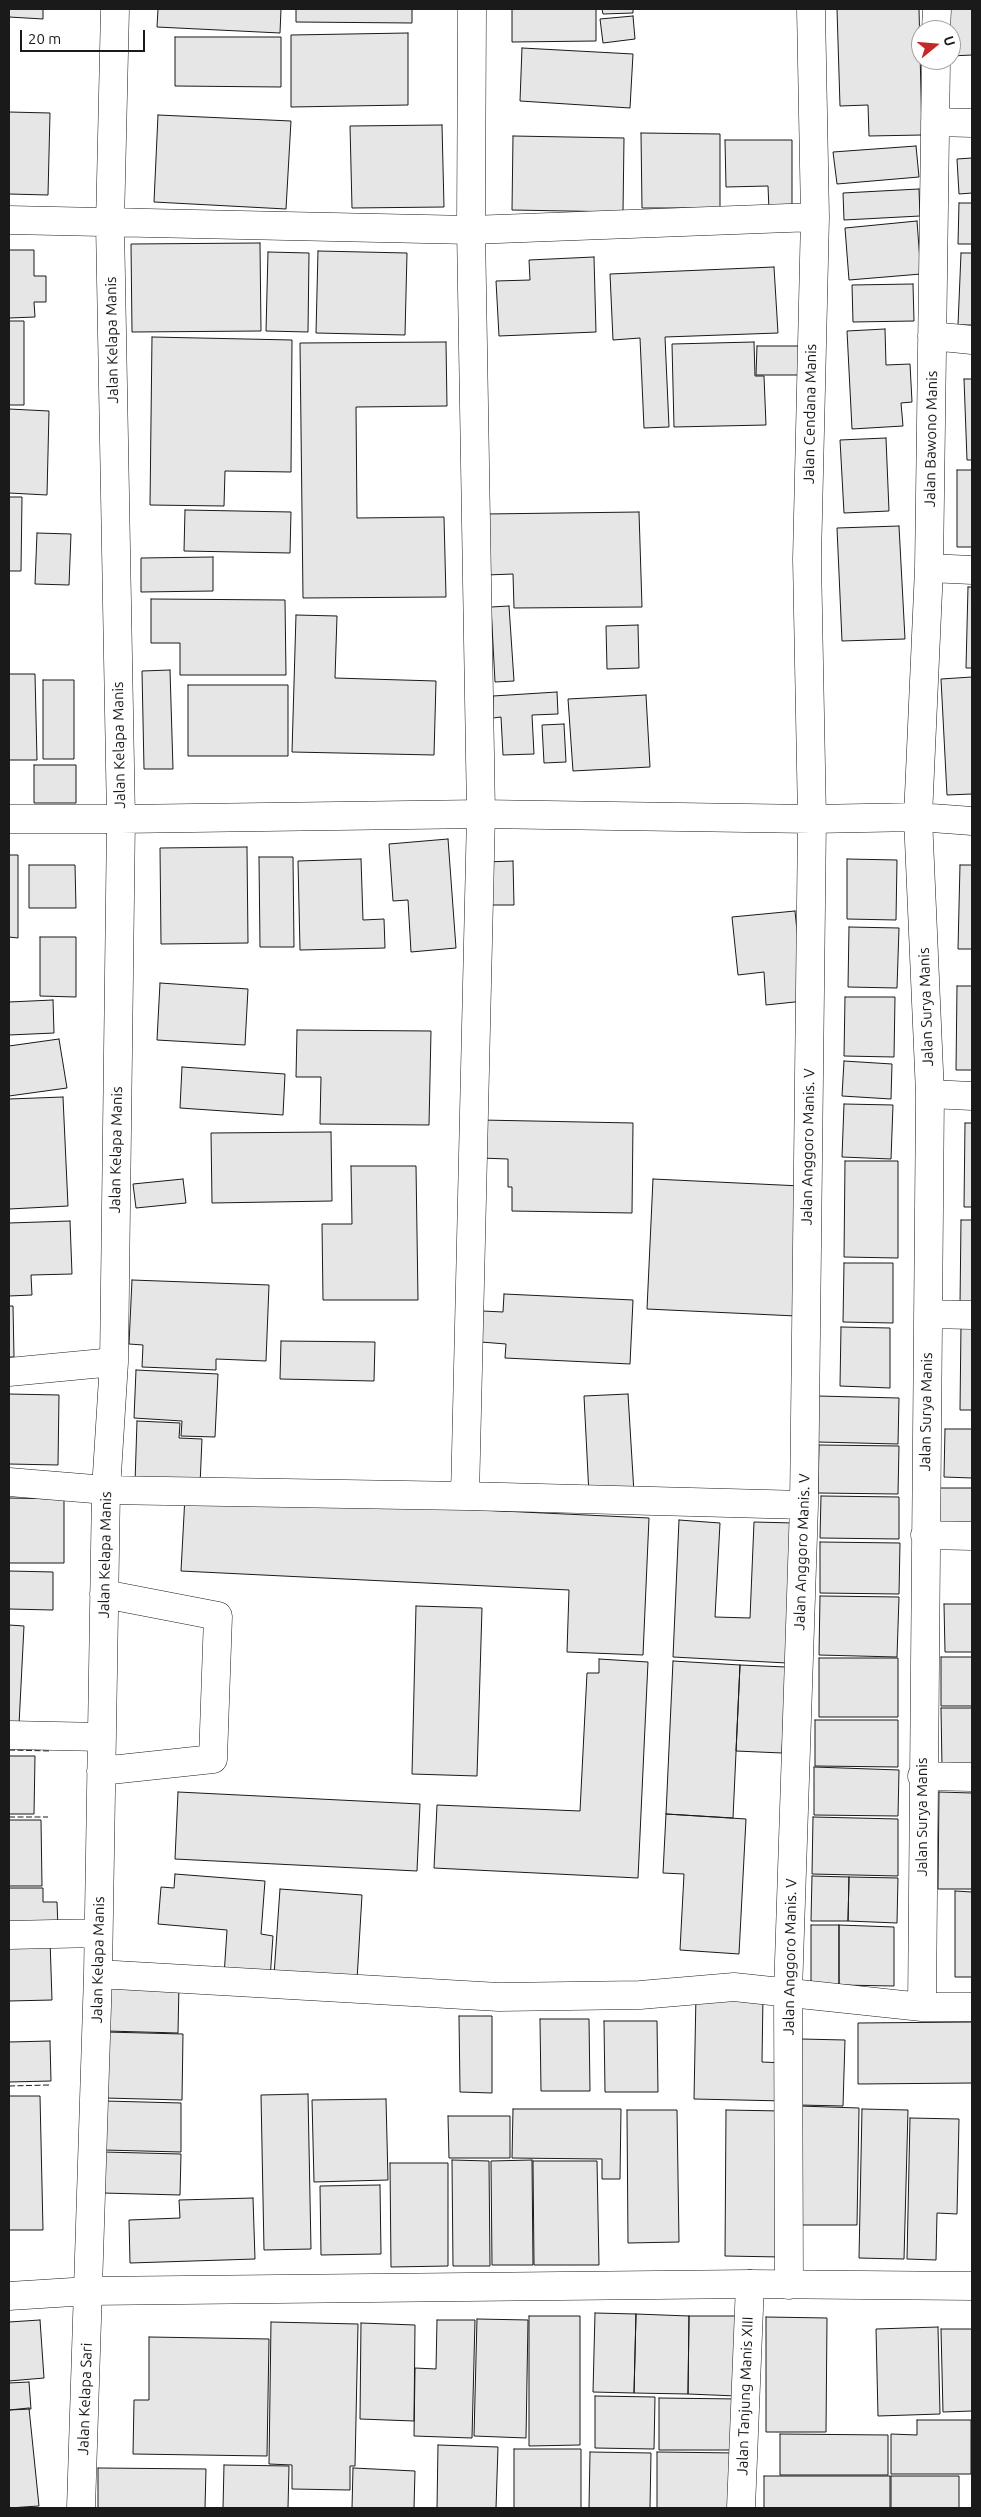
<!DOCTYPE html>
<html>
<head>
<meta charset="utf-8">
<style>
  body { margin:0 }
  #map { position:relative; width:981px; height:2517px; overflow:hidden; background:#fff; font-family:Ubuntu,sans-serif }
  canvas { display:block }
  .frame { position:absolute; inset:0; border:10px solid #1a1a1a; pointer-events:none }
  .north { position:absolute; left:911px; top:20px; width:50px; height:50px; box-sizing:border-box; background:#fff; border:1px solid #a3a3a3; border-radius:50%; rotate:73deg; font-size:14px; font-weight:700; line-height:20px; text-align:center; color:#1a1a1a }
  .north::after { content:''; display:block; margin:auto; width:18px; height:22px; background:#c62828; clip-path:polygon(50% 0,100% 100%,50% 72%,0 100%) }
  .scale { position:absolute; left:20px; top:30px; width:125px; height:22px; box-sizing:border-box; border:2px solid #1a1a1a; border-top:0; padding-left:6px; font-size:15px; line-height:18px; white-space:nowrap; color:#1a1a1a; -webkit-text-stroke:4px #fff; paint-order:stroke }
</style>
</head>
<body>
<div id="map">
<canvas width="981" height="2517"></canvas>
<div class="frame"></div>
<div class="north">U</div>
<div class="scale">20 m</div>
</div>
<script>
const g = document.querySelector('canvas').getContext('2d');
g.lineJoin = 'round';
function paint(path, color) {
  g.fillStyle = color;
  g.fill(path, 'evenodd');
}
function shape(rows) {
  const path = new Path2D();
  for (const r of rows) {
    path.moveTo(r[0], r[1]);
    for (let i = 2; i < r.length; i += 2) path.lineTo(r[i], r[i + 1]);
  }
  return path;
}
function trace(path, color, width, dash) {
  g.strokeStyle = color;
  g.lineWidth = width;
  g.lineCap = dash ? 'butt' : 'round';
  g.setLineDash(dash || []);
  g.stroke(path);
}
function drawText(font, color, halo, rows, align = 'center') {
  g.font = font + ' Ubuntu,sans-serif';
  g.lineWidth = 4;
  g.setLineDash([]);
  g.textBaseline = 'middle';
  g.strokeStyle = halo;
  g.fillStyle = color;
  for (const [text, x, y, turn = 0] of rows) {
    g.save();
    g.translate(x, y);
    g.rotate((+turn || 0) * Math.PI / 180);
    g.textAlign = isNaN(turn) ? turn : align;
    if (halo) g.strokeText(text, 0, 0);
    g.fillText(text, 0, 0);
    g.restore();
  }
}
const building = shape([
  [9,9,43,9,43,19,9,17,9,9],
  [158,9,281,9,280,33,157,27,158,9],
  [296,9,412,9,412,23,296,22,296,9],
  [512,9,596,9,596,41,512,42,512,9],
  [602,9,633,9,633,13,603,14,602,9],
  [837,9,919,9,922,135,869,136,868,105,840,106,837,9],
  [947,9,972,9,972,55,951,56,951,30,948,30,947,9],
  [633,16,635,39,603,43,600,19,633,16],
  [408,33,408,105,291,107,291,35,408,33],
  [175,37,281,37,281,87,175,86,175,37],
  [522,48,633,54,630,108,520,101,522,48],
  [9,112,50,113,48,195,9,194,9,112],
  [158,115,291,121,286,209,154,202,158,115],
  [442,125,444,207,352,208,350,126,442,125],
  [641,133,720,134,720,208,642,208,641,133],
  [513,136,624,138,623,212,512,210,513,136],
  [725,140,792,140,792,210,769,210,768,186,726,187,725,140],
  [916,146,919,177,837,184,833,152,916,146],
  [972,158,972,193,959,194,957,159,972,158],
  [919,189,920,216,844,220,843,193,919,189],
  [959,203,972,203,972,244,958,244,959,203],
  [917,221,921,274,849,280,845,228,917,221],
  [260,243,261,331,132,332,131,244,260,243],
  [9,250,34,250,34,276,46,276,46,302,34,302,35,317,9,318,9,250],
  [318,251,407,253,405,335,316,333,318,251],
  [268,252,309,253,308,332,266,331,268,252],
  [961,253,972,253,972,325,958,325,961,253],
  [594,257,596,332,499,336,496,281,530,280,529,260,594,257],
  [774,267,778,333,665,337,669,427,644,428,640,338,613,340,610,274,774,267],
  [913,284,914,321,853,322,852,285,913,284],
  [9,321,24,321,24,405,9,405,9,321],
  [885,329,886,365,910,364,912,402,901,403,903,426,852,429,847,331,885,329],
  [152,337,292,340,291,472,225,471,224,506,150,505,152,337],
  [446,342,447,406,356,407,357,518,444,517,446,597,303,598,300,343,446,342],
  [754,342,755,376,764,376,766,425,674,427,672,344,754,342],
  [757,346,801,346,802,375,756,375,757,346],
  [964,379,972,379,972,460,967,460,964,379],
  [9,409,49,411,47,495,9,493,9,409],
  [886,438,889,511,844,513,840,440,886,438],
  [957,470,972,470,972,547,957,547,957,470],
  [9,497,22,497,21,571,9,571,9,497],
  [185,510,291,512,290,553,184,551,185,510],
  [639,512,642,607,514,608,513,574,486,575,485,514,639,512],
  [899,526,905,639,842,641,837,528,899,526],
  [37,533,71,534,69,585,35,584,37,533],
  [213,557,213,591,141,592,141,558,213,557],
  [968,587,972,587,972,668,966,668,968,587],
  [151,599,285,600,286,675,180,675,180,643,151,643,151,599],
  [509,606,514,681,495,682,491,607,509,606],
  [296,615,337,616,335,678,436,681,434,755,292,752,296,615],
  [638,625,639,668,607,669,606,626,638,625],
  [170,670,173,769,144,769,142,671,170,670],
  [9,674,35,674,37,760,9,760,9,674],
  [972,677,972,794,947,795,941,679,972,677],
  [43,680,74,680,74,759,43,759,43,680],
  [188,685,288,685,288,756,188,756,188,685],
  [557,692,558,714,532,715,534,754,503,755,501,717,493,718,493,696,557,692],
  [646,695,650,767,573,771,568,699,646,695],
  [564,724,566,762,544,763,542,725,564,724],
  [34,765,76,765,76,803,34,803,34,765],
  [448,839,456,948,411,952,408,900,393,901,389,844,448,839],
  [247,847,248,943,161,944,160,848,247,847],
  [9,855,18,855,18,938,9,937,9,855],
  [259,857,293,857,294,947,260,947,259,857],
  [361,859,363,920,384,919,385,948,300,950,298,861,361,859],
  [847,859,897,860,896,920,847,919,847,859],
  [513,861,514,905,486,905,485,862,513,861],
  [29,865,75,865,76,908,29,908,29,865],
  [960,865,972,865,972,949,958,949,960,865],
  [795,911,804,1001,766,1005,764,972,738,975,732,917,795,911],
  [849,927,899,928,897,988,848,987,849,927],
  [40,937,76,937,76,997,40,996,40,937],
  [160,983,248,989,245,1045,157,1040,160,983],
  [957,986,972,986,972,1070,956,1070,957,986],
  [845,997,895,997,894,1057,844,1056,845,997],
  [53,1000,54,1033,9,1035,9,1002,53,1000],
  [297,1030,431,1031,429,1125,320,1124,321,1077,296,1077,297,1030],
  [59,1039,67,1088,9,1096,9,1046,59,1039],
  [844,1061,892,1064,891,1099,842,1096,844,1061],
  [182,1067,285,1074,283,1115,180,1108,182,1067],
  [63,1097,68,1206,9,1209,9,1099,63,1097],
  [844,1104,893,1105,891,1159,842,1157,844,1104],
  [481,1120,633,1123,632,1213,512,1211,512,1187,508,1187,508,1159,480,1158,481,1120],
  [965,1123,972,1123,972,1207,964,1207,965,1123],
  [331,1132,332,1201,212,1203,211,1133,331,1132],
  [845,1161,898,1161,898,1258,844,1257,845,1161],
  [351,1166,416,1166,418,1300,323,1300,322,1224,352,1224,351,1166],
  [183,1179,186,1203,136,1208,133,1184,183,1179],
  [653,1179,801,1186,796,1316,647,1309,653,1179],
  [961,1220,972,1220,972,1305,960,1305,961,1220],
  [70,1221,72,1274,31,1275,32,1295,9,1296,9,1223,70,1221],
  [844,1263,893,1263,893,1323,843,1322,844,1263],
  [132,1280,269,1285,266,1361,216,1359,216,1370,142,1367,143,1345,129,1344,132,1280],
  [504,1294,633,1300,630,1364,505,1358,506,1344,481,1342,483,1311,503,1312,504,1294],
  [9,1306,13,1306,14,1357,9,1357,9,1306],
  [961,1325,972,1325,972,1410,960,1410,961,1325],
  [841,1327,890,1328,890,1388,840,1386,841,1327],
  [281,1341,375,1342,374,1381,280,1379,281,1341],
  [136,1370,218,1374,215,1437,181,1436,182,1421,134,1418,136,1370],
  [9,1394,59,1395,58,1465,9,1464,9,1394],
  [628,1394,634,1493,589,1495,584,1396,628,1394],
  [818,1396,899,1398,898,1444,818,1442,818,1396],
  [137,1421,180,1423,179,1438,202,1439,200,1485,135,1483,137,1421],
  [945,1429,972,1429,972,1478,944,1477,945,1429],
  [819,1445,899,1446,898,1494,818,1493,819,1445],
  [939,1488,972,1488,972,1549,938,1549,939,1488],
  [185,1496,649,1518,643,1655,567,1652,569,1590,181,1571,185,1496],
  [821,1496,899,1497,899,1539,820,1538,821,1496],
  [9,1498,64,1499,64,1563,9,1563,9,1498],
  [679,1520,720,1523,715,1617,750,1618,754,1522,794,1523,787,1663,673,1657,679,1520],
  [820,1542,900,1543,899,1594,820,1593,820,1542],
  [9,1571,53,1572,53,1610,9,1609,9,1571],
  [820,1596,899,1597,897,1657,819,1655,820,1596],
  [944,1604,972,1604,972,1652,945,1652,944,1604],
  [416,1606,482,1608,477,1776,412,1774,416,1606],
  [9,1625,24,1626,19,1725,9,1724,9,1625],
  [941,1657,972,1657,972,1706,941,1706,941,1657],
  [819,1658,898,1658,898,1717,819,1717,819,1658],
  [599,1659,648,1662,638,1878,434,1868,437,1805,580,1811,587,1673,599,1673,599,1659],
  [673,1661,740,1665,733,1818,666,1814,673,1661],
  [740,1665,786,1667,782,1753,736,1751,740,1665],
  [941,1708,972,1708,972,1767,942,1767,941,1708],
  [815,1720,898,1720,898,1767,815,1766,815,1720],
  [9,1756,35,1756,34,1814,9,1814,9,1756],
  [814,1767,899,1770,898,1816,814,1815,814,1767],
  [178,1792,420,1804,417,1871,175,1859,178,1792],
  [939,1792,972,1793,972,1889,938,1889,939,1792],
  [666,1814,746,1819,739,1954,680,1950,684,1874,663,1873,666,1814],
  [813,1817,898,1819,898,1876,812,1874,813,1817],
  [9,1820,41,1820,42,1886,9,1886,9,1820],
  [175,1874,265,1881,261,1934,273,1936,270,1979,224,1976,227,1930,158,1924,161,1887,174,1888,175,1874],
  [812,1876,849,1877,848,1921,811,1921,812,1876],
  [849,1877,898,1878,897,1923,848,1921,849,1877],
  [9,1888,43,1888,43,1902,57,1902,58,1928,9,1928,9,1888],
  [280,1889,362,1895,357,1980,274,1975,280,1889],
  [955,1891,972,1892,972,1977,955,1977,955,1891],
  [811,1925,839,1925,839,1985,811,1985,811,1925],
  [839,1925,894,1927,894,1986,839,1985,839,1925],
  [50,1940,52,2000,9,2001,9,1941,50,1940],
  [108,1983,179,1984,178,2033,107,2031,108,1983],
  [696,1994,763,1995,762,2062,786,2063,785,2101,694,2099,696,1994],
  [459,2016,492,2016,492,2093,460,2092,459,2016],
  [540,2019,589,2019,590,2091,541,2091,540,2019],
  [604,2021,657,2021,658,2092,605,2092,604,2021],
  [972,2022,972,2083,858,2084,858,2023,972,2022],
  [106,2032,183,2034,182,2100,105,2098,106,2032],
  [801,2039,845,2040,843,2106,799,2105,801,2039],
  [50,2041,51,2081,9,2082,9,2042,50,2041],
  [308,2094,311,2249,264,2250,261,2095,308,2094],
  [9,2096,40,2096,43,2230,9,2230,9,2096],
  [386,2099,388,2180,314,2182,312,2100,386,2099],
  [105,2101,181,2103,181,2152,104,2150,105,2101],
  [799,2106,859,2108,857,2225,798,2225,799,2106],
  [513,2109,621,2109,620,2179,602,2179,602,2159,512,2158,513,2109],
  [862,2109,908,2110,904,2259,859,2258,862,2109],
  [627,2110,677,2110,679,2242,628,2243,627,2110],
  [726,2110,782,2111,781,2257,725,2256,726,2110],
  [448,2116,510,2116,510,2158,449,2158,448,2116],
  [910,2118,959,2119,957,2214,937,2213,936,2260,907,2259,910,2118],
  [104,2152,181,2154,180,2195,103,2193,104,2152],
  [452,2160,489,2161,490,2266,453,2266,452,2160],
  [532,2160,533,2265,492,2265,491,2161,532,2160],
  [533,2161,597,2161,599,2265,534,2265,533,2161],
  [390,2163,448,2163,448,2266,391,2267,390,2163],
  [380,2185,381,2254,321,2255,320,2186,380,2185],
  [253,2198,255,2259,130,2263,129,2220,180,2218,179,2200,253,2198],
  [595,2313,636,2314,634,2393,593,2392,595,2313],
  [636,2314,689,2316,688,2394,634,2393,636,2314],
  [529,2316,580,2316,580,2445,529,2446,529,2316],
  [689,2316,739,2316,737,2396,688,2394,689,2316],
  [766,2317,827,2318,826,2432,766,2432,766,2317],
  [477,2319,528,2320,526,2438,474,2436,477,2319],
  [40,2320,44,2378,9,2381,9,2322,40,2320],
  [437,2320,475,2320,472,2438,414,2436,415,2368,436,2369,437,2320],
  [271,2322,358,2324,355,2466,350,2466,350,2490,292,2489,292,2465,269,2464,271,2322],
  [361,2323,415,2325,414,2421,360,2419,361,2323],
  [938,2327,940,2414,878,2416,876,2329,938,2327],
  [941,2329,972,2329,972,2411,943,2412,941,2329],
  [149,2337,269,2339,267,2456,133,2454,134,2400,149,2400,149,2337],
  [29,2382,31,2409,9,2410,9,2383,29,2382],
  [595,2396,655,2397,654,2449,595,2448,595,2396],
  [659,2398,738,2399,737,2450,659,2450,659,2398],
  [29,2408,39,2506,9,2508,9,2410,29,2408],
  [917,2420,971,2420,971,2474,891,2474,891,2434,917,2435,917,2420],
  [780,2434,888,2435,888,2475,780,2475,780,2434],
  [438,2445,498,2447,496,2508,437,2508,438,2445],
  [514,2449,581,2449,581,2508,514,2508,514,2449],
  [590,2452,651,2453,650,2508,589,2508,590,2452],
  [657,2452,737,2453,736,2508,657,2508,657,2452],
  [224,2465,289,2466,288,2508,223,2508,224,2465],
  [98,2468,206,2469,205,2508,98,2508,98,2468],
  [353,2468,415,2471,414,2508,352,2508,353,2468],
  [764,2476,890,2476,890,2508,764,2508,764,2476],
  [891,2476,959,2476,959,2508,891,2508,891,2476]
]);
const minor = shape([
  [936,30,937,9],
  [935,122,972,123],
  [9,220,471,230,815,217],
  [932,336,972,340],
  [929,568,972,570],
  [9,819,121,819,481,814,812,819,918,817,972,821],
  [930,1094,972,1096],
  [928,1314,972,1315],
  [9,1372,114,1362],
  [9,1482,106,1490,465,1496,804,1505],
  [465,1496,481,814,471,230,472,9],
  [925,1535,972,1536],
  [9,1735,102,1737],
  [101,1771,213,1759,218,1616,104,1594],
  [922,1776,972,1777],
  [9,1935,98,1933],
  [98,1974,499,1997,640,1995,734,1987,922,2007,972,2007],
  [922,2007,930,1094,918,817,929,568,936,60],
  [789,2285,788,1992,804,1505,812,819,807,559,815,217,811,9],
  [9,2296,89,2291],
  [81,2508,98,1974,106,1490,114,1362,121,819,110,224,115,9],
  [741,2508,750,2284]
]);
const major = shape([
  [89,2291,750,2284,972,2286]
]);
const fence = shape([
  [9,1750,51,1751],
  [9,1817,48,1817],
  [9,2086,49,2085]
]);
const streetNames = [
  ["Jalan Kelapa Manis",112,340,-91],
  ["Jalan Cendana Manis",810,414,-89],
  ["Jalan Bawono Manis",931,439,-89],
  ["Jalan Kelapa Manis",119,745,-91],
  ["Jalan Surya Manis",926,1007,-92],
  ["Jalan Anggoro Manis. V",808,1147,-89],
  ["Jalan Kelapa Manis",116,1150,-89],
  ["Jalan Surya Manis",926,1412,-89],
  ["Jalan Anggoro Manis. V",802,1552,-88],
  ["Jalan Kelapa Manis",105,1555,-89],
  ["Jalan Surya Manis",922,1817,-90],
  ["Jalan Anggoro Manis. V",790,1957,-89],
  ["Jalan Kelapa Manis",98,1960,-89],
  ["Jalan Tanjung Manis XIII",745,2396,-88],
  ["Jalan Kelapa Sari",85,2399,-88]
];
paint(building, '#e6e6e6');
trace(building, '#1a1a1a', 1);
trace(minor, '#1a1a1a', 29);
trace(major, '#1a1a1a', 29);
trace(minor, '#fff', 28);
trace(major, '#fff', 28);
trace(fence, '#1a1a1a', 1, [6, 2.5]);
drawText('15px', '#1a1a1a', '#fff', streetNames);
</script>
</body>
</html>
